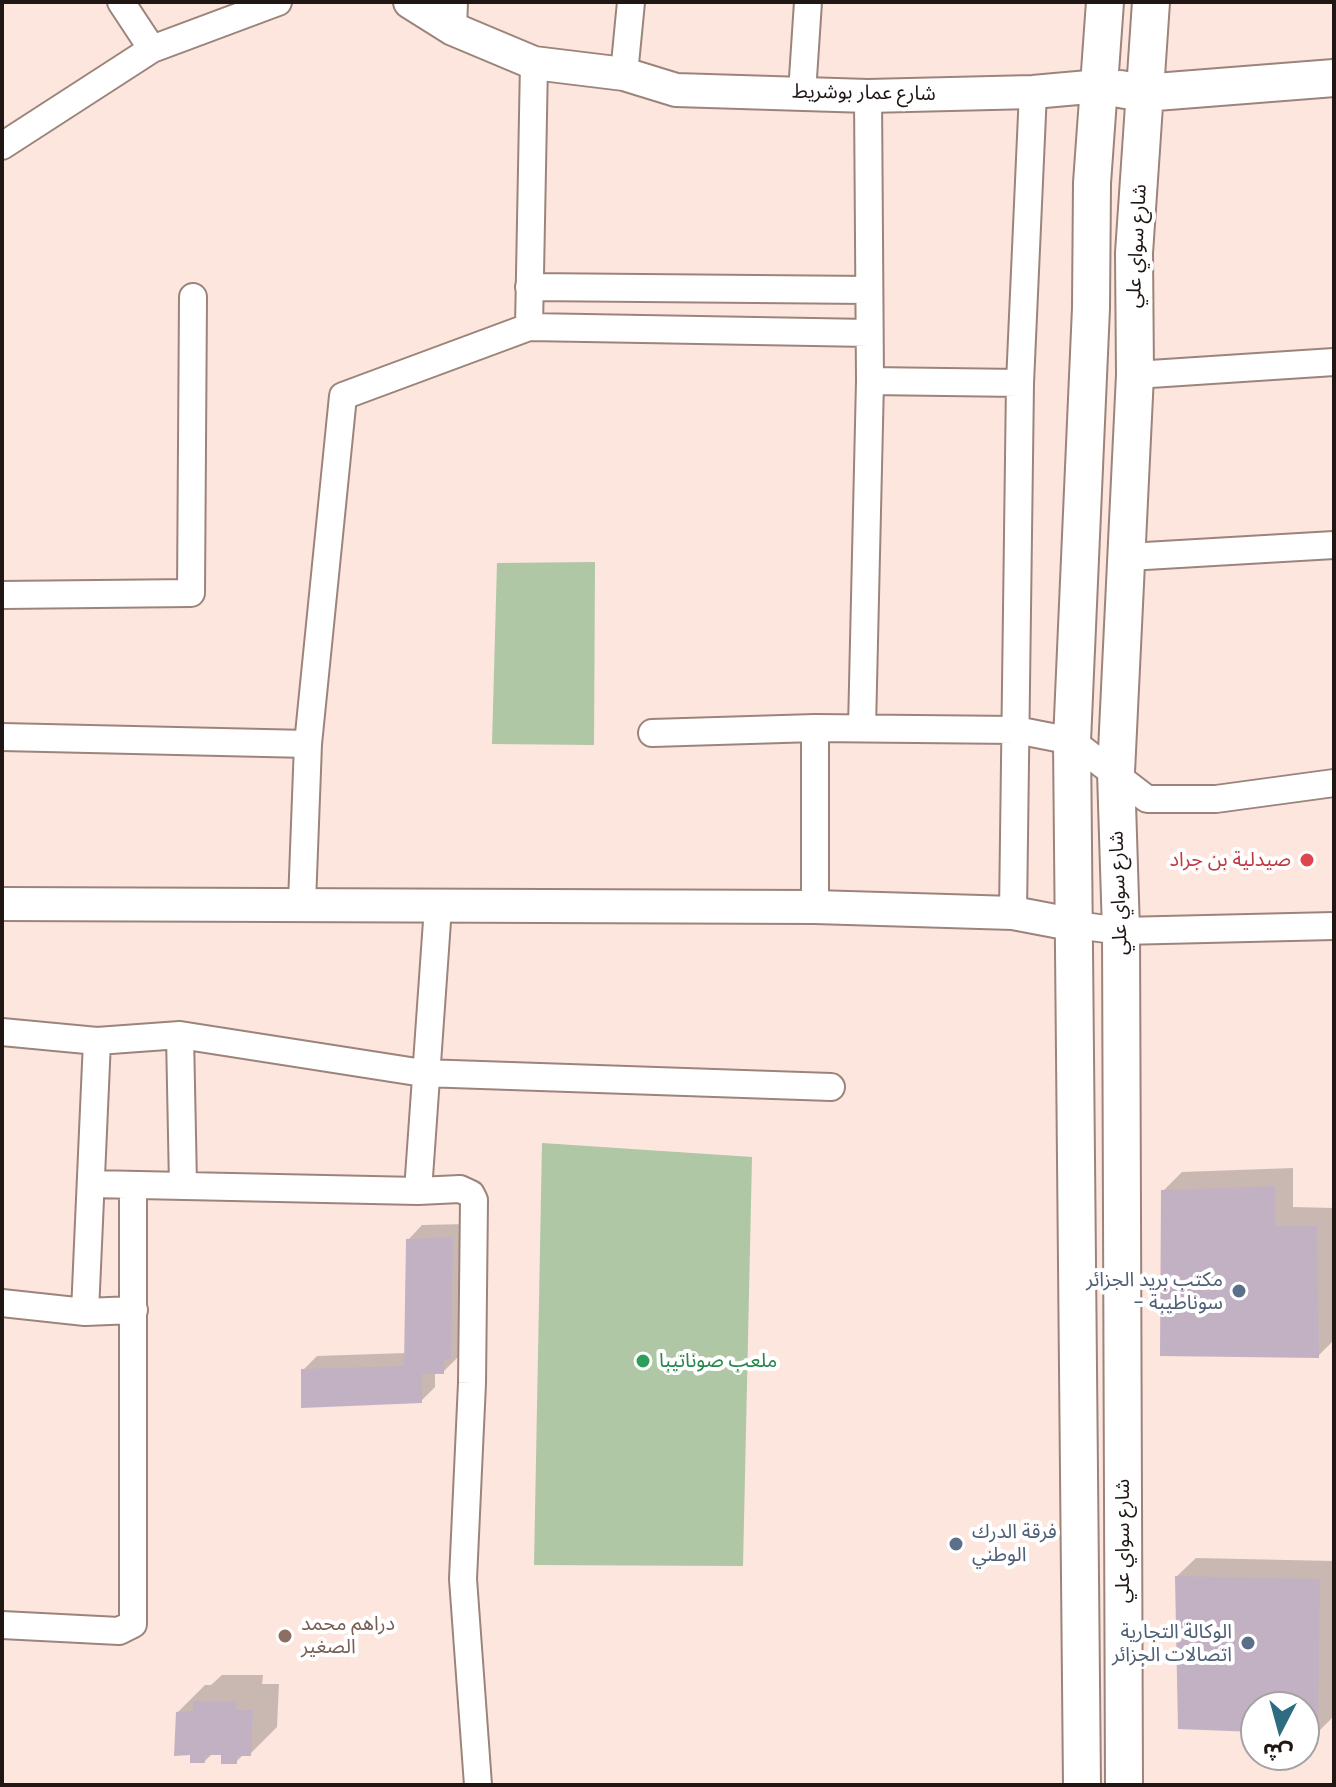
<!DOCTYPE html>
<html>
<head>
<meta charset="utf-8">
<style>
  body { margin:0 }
  #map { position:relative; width:1336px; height:1787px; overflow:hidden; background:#fce6de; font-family:Merriweather,"Noto Sans Arabic",serif }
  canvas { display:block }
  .frame { position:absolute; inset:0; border:4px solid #201613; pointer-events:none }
  .north { position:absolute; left:1240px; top:1691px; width:80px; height:80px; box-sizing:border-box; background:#fff; border:2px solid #a6a2a1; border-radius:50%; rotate:186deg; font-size:22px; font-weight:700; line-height:32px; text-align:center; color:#201613 }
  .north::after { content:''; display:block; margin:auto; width:28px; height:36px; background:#2e6c82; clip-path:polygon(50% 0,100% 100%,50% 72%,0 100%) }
</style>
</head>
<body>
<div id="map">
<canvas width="1336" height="1787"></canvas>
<div class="frame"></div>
<div class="north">ش</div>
</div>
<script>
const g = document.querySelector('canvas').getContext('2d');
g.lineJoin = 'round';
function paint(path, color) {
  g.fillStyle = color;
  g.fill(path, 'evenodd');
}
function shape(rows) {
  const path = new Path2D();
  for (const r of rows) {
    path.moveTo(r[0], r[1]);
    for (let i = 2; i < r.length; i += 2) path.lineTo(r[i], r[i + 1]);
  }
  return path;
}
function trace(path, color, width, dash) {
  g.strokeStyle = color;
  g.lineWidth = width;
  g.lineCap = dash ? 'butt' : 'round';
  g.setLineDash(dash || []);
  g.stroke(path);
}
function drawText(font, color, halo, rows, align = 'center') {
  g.font = font + ' Merriweather,"Noto Sans Arabic",serif';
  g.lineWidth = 8;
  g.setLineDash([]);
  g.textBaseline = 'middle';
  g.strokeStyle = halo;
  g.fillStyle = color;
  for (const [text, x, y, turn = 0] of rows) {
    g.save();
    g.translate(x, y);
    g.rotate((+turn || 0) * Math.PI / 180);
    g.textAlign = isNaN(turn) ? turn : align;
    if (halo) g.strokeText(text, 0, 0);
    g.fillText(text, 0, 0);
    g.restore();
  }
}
const green = shape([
  [595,562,594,745,492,744,497,563],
  [542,1143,752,1157,743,1566,534,1565]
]);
const shadow = shape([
  [1293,1168,1293,1207,1334,1208,1334,1340,1318,1356,1163,1191,1182,1172],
  [466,1224,465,1343,458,1350,458,1357,443,1372,435,1372,435,1387,421,1401,303,1370,317,1356,406,1353,408,1240,422,1225],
  [1196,1558,1334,1561,1334,1716,1317,1733,1304,1732,1304,1707,1256,1707,1256,1730,1177,1576],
  [222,1675,263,1675,262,1684,279,1684,277,1727,250,1754,244,1754,236,1762,223,1753,213,1753,205,1761,192,1753,178,1712,205,1685,211,1685]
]);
const building = shape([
  [1275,1186,1275,1226,1317,1226,1319,1358,1160,1356,1161,1190],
  [453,1237,451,1359,444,1359,444,1374,422,1374,422,1403,301,1408,301,1369,404,1366,406,1239],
  [1175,1576,1320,1579,1318,1735,1304,1734,1304,1707,1256,1707,1256,1732,1178,1729],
  [193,1701,237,1701,236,1710,253,1710,251,1756,237,1756,237,1764,221,1764,221,1755,205,1755,205,1763,190,1763,190,1755,174,1756,176,1712,193,1711]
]);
const minor = shape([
  [121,2,152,49],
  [453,29,454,2],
  [624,74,631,2],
  [802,93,808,2],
  [2,146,152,49,278,2],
  [529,287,869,290],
  [529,327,869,333],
  [1135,375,1334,362],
  [870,381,1020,383],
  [1128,557,1334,545],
  [2,595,191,593,193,297],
  [862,728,870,381,868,96],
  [652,733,815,728,1016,730,1072,741,1147,799,1216,799,1334,783],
  [2,737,308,744],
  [302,903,308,744,343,396,529,327,534,63],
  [815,907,815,728],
  [1013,913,1020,383,1033,92],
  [1076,925,1121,931,1334,926],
  [2,1032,97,1041,180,1035,423,1073,831,1087],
  [180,1035,183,1185],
  [92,1184,418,1191,438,907],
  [418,1191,460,1189,471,1194,474,1200,472,1383,463,1579,478,1785],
  [2,1303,85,1312,134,1310],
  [85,1312,97,1041],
  [2,1625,119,1631,133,1624,133,1187]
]);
const tertiary = shape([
  [410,2,453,29,534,63,624,74,676,90,868,96,1033,92,1100,86],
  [2,904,815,907,1013,913,1076,925]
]);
const secondary = shape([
  [1120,89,1143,93,1334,78],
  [1082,1785,1072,741,1091,308,1092,183,1105,2],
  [1124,1785,1121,931,1116,772,1135,375,1134,253,1151,2]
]);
const markers = [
  [1307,860,8,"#e0444e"],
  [1239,1291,8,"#5c6f8a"],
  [643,1361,8,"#2e9e5b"],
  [956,1544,8,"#5c6f8a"],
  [285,1636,8,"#8d6e63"],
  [1248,1643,8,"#5c6f8a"]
];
const streetNames = [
  ["شارع عمار بوشريط",864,93,1],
  ["شارع سواي علي",1137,246,-87],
  ["شارع سواي علي",1119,893,-92],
  ["شارع سواي علي",1123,1541,-90]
];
const healthNames = [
  ["صيدلية بن جراد",1291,860]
];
const serviceNames = [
  ["مكتب بريد الجزائر",1223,1280],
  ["- سوناطيبة",1223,1303],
  ["فرقة الدرك",972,1532,"left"],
  ["الوطني",972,1555,"left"],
  ["الوكالة التجارية",1232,1632],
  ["اتصالات الجزائر",1232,1655]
];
const leisureNames = [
  ["ملعب صوناتيبا",659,1361]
];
const educationNames = [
  ["دراهم محمد",301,1624],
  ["الصغير",301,1647]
];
paint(green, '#afc7a4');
paint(shadow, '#0003');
paint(building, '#c2b0c3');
trace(minor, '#9c847b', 30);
trace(tertiary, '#9c847b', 36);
trace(secondary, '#9c847b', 40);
trace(minor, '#fff', 26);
trace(tertiary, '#fff', 32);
trace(secondary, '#fff', 36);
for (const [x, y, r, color] of markers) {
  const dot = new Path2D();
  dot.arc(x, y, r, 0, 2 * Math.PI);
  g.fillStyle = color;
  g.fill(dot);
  trace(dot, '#fff', 3);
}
drawText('20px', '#201613', '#fff', streetNames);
drawText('20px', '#be3a42', '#fff', healthNames, 'right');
drawText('20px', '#4e5e75', '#fff', serviceNames, 'right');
drawText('20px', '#27864d', '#fff', leisureNames, 'left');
drawText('20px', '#785e54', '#fff', educationNames, 'left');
</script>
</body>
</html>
